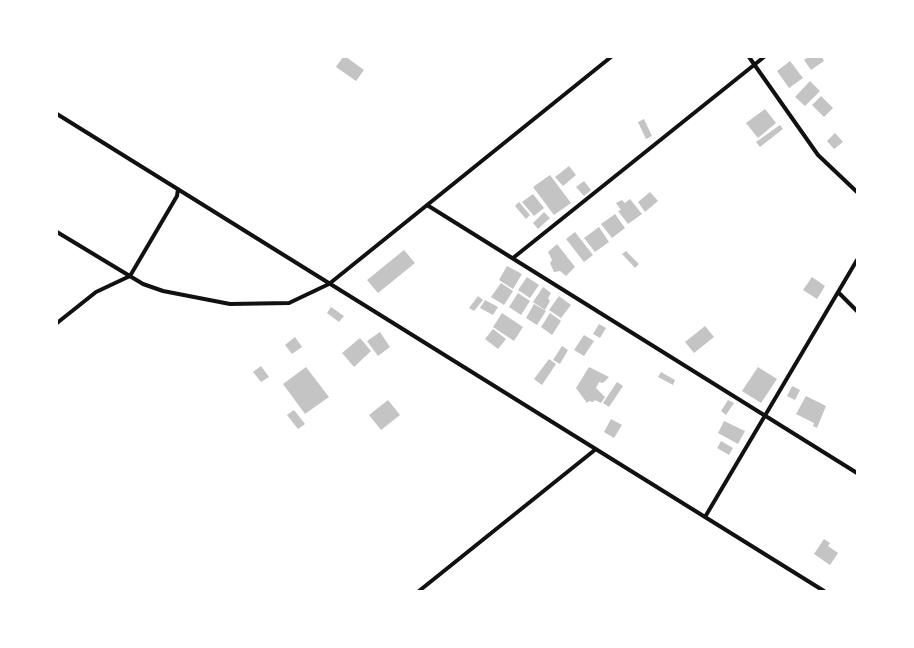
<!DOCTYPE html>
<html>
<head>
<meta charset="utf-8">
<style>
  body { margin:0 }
  #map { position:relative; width:914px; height:648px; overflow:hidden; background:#fff; font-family:Barlow,sans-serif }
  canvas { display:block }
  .frame { position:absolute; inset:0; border:58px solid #fff; pointer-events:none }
</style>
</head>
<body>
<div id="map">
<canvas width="914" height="648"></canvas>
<div class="frame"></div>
</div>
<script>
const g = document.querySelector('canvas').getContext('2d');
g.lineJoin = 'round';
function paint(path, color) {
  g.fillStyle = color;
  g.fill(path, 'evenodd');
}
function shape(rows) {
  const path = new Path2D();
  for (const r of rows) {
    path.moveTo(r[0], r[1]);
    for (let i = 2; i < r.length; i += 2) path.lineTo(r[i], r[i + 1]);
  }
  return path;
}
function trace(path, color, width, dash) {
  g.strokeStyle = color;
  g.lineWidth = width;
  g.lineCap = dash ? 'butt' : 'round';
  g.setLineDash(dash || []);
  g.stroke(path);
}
const building = shape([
  [343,57,346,57,364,70,356,81,336,67],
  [809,57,822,57,824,61,811,70,804,60],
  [790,61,803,78,789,88,777,71],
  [810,81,820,91,805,106,795,97],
  [821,96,833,108,824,117,812,105],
  [765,109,776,123,758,138,746,123],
  [644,119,652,136,646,139,638,122],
  [780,125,783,129,760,147,756,142],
  [835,133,843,142,834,149,827,141],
  [569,166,576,175,563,186,555,177],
  [550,175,571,203,554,215,533,187],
  [584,181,591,190,584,196,576,187],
  [650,192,658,201,645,212,638,202],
  [533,194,544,208,534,216,522,202],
  [630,199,642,214,628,224,618,211,621,210,616,203,622,200,625,203],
  [519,202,530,215,526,219,515,206],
  [544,212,550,218,538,229,533,223],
  [615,214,625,228,612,238,601,224],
  [599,227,609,242,595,252,584,238],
  [575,232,593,255,584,262,566,239],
  [557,244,575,267,566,276,560,271,554,272,550,263,552,260,548,252],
  [404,250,415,263,378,293,367,280],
  [626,251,639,264,635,268,622,254],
  [507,266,522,274,513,289,499,280],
  [527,277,539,285,530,298,518,290],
  [812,277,825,286,817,299,803,290],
  [501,283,513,291,504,305,491,297],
  [543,287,551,293,548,298,550,301,545,310,533,302],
  [518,293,530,301,521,315,509,307],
  [478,296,483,300,474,311,469,308],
  [559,296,571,305,561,318,549,310],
  [485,300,498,307,493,315,480,308],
  [534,304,546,311,537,325,526,318],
  [331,307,344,316,339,322,327,313],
  [502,313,523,327,514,341,493,327],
  [550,313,561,321,552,335,541,327],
  [599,324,606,328,600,338,593,334],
  [705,326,714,337,694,353,685,342],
  [493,329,506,339,498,349,485,339],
  [380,332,390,347,378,356,367,341],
  [584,335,594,341,584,356,574,350],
  [295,337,302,347,292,354,285,345],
  [360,338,371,351,354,367,342,353],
  [562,346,568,350,560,364,553,360],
  [549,359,556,364,542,385,534,379],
  [261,366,269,377,261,382,253,372],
  [306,367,329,397,305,414,283,384],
  [589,367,609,377,603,383,599,382,596,388,605,397,601,403,595,400,593,402,589,401,587,403,576,388],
  [758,367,777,379,761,403,742,391],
  [661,372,675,380,673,385,658,377],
  [617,382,623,386,609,407,603,403],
  [792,386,800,390,795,400,787,396],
  [806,396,826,406,817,428,813,426,814,423,796,414],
  [388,400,400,415,381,430,369,415],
  [728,400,734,403,726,415,721,411],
  [294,410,305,424,298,429,287,415],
  [611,419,622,425,614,438,604,432],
  [724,421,745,431,738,444,718,433],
  [721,441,733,448,729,455,717,448],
  [824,539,830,543,828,546,838,553,830,565,814,554]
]);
const minor = shape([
  [749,57,818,155,857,192],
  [57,114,824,591],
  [427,205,857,473],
  [57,232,143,284,163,291,230,304,289,303,329,284,611,57],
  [513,258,764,57],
  [838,292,857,311],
  [57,323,96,292,130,276,177,196,178,189],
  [705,517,857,260],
  [419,591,596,449]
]);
paint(building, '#c4c4c4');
trace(minor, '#111', 4);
</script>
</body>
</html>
